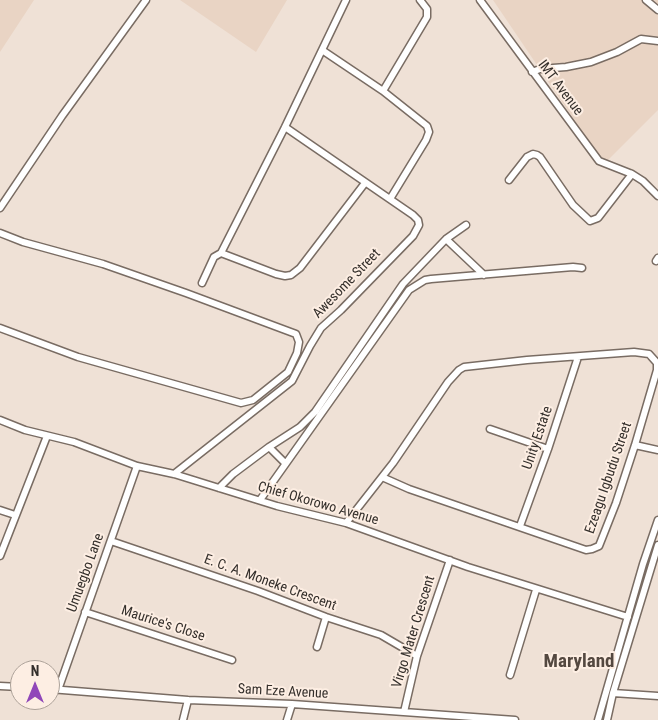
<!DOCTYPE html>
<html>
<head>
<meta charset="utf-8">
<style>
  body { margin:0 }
  #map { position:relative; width:658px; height:720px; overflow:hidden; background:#efe1d6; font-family:"Roboto Condensed",sans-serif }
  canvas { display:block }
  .north { position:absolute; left:10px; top:660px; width:50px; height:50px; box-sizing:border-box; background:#fdeee3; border:1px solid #ada299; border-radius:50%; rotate:0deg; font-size:14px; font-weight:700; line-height:20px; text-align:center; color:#342f2b }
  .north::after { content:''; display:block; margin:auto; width:18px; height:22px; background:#9047b9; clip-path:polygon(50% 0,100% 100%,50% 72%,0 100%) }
</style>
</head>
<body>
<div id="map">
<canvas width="658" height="720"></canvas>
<div class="north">N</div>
</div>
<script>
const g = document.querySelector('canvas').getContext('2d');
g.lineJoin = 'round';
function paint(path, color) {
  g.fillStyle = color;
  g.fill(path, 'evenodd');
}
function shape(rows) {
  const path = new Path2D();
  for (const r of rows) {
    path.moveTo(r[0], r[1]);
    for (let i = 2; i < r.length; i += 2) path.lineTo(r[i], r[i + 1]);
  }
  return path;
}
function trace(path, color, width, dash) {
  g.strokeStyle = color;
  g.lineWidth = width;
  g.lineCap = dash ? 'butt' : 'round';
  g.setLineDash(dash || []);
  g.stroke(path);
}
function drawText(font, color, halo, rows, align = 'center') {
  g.font = font + ' "Roboto Condensed",sans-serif';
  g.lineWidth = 4;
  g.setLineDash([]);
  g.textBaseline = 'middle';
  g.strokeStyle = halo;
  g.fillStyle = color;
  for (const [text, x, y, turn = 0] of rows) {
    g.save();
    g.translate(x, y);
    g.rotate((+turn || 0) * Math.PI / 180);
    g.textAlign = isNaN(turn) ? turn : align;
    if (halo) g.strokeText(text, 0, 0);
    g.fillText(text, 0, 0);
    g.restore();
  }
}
const built = shape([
  [0,0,34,0,0,52],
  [180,0,287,0,256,52],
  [493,0,658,0,658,110,604,164]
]);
const minor = shape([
  [480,0,599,161,632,174],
  [646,0,658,10],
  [322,50,383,91,427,126,429,132,426,140,390,199],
  [532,72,540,69,566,67,591,62,617,52,641,39,658,41],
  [383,91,427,17,427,9,420,0],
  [509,180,527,157,533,154,537,155,540,157,573,205,590,221,598,218,632,174,643,181,658,196],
  [0,208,62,116,146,0],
  [0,233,23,242,103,264,186,293,296,334,299,342,297,353,288,372,253,400,241,403,78,357,0,328],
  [446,239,484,275],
  [221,253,276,274,285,276,291,275,300,268,365,183],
  [656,261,658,258],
  [202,283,214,257,221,253,285,127,346,0],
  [0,420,25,430,74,442,137,466,174,474,277,506,346,523,468,567,628,617],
  [490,429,548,449],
  [635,445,658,450],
  [269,447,285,463],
  [174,474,292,381,310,346,321,328,341,310,413,236,419,225,418,220,413,215,285,127],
  [219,488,233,474,269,447,300,427,315,412,403,284,446,239,466,225],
  [260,500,409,290,425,280,431,279,573,267,582,268],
  [0,510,15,515],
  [346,523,382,477,393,463,448,382,459,370,464,367,527,360,634,352,649,354,657,363,657,370,635,445,616,503,599,546,592,549,586,550,409,489,382,477],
  [520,526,548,449,578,357],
  [111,541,258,591,326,617,381,635,417,656],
  [0,556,47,436],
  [85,612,232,660],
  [317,647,326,617],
  [510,675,536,590],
  [0,686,20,687],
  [50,689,188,700,292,704,515,720],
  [58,690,137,466],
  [613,693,658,696],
  [404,712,417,656,450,560],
  [183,720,188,700],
  [287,720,292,704],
  [598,720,643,564,658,520],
  [607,720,613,693,658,545]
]);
const streetNames = [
  ["IMT Avenue",560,88,53],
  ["Awesome Street",347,284,-46],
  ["Unity Estate",538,438,-71],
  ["Ezeagu Igbudu Street",609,478,-71],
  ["Chief Okorowo Avenue",318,504,16],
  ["Umuegbo Lane",86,573,-70],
  ["E. C. A. Moneke Crescent",270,583,20],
  ["Maurice's Close",163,624,18],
  ["Virgo Mater Crescent",414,632,-73],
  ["Sam Eze Avenue",283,692,3]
];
const districtNames = [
  ["Maryland",579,662]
];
paint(built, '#e9d4c4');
trace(minor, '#796c63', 9);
trace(minor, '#fff', 6);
drawText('14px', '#342f2b', '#fdeee3', streetNames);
drawText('bold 19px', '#544840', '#fdeee3', districtNames);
</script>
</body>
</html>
